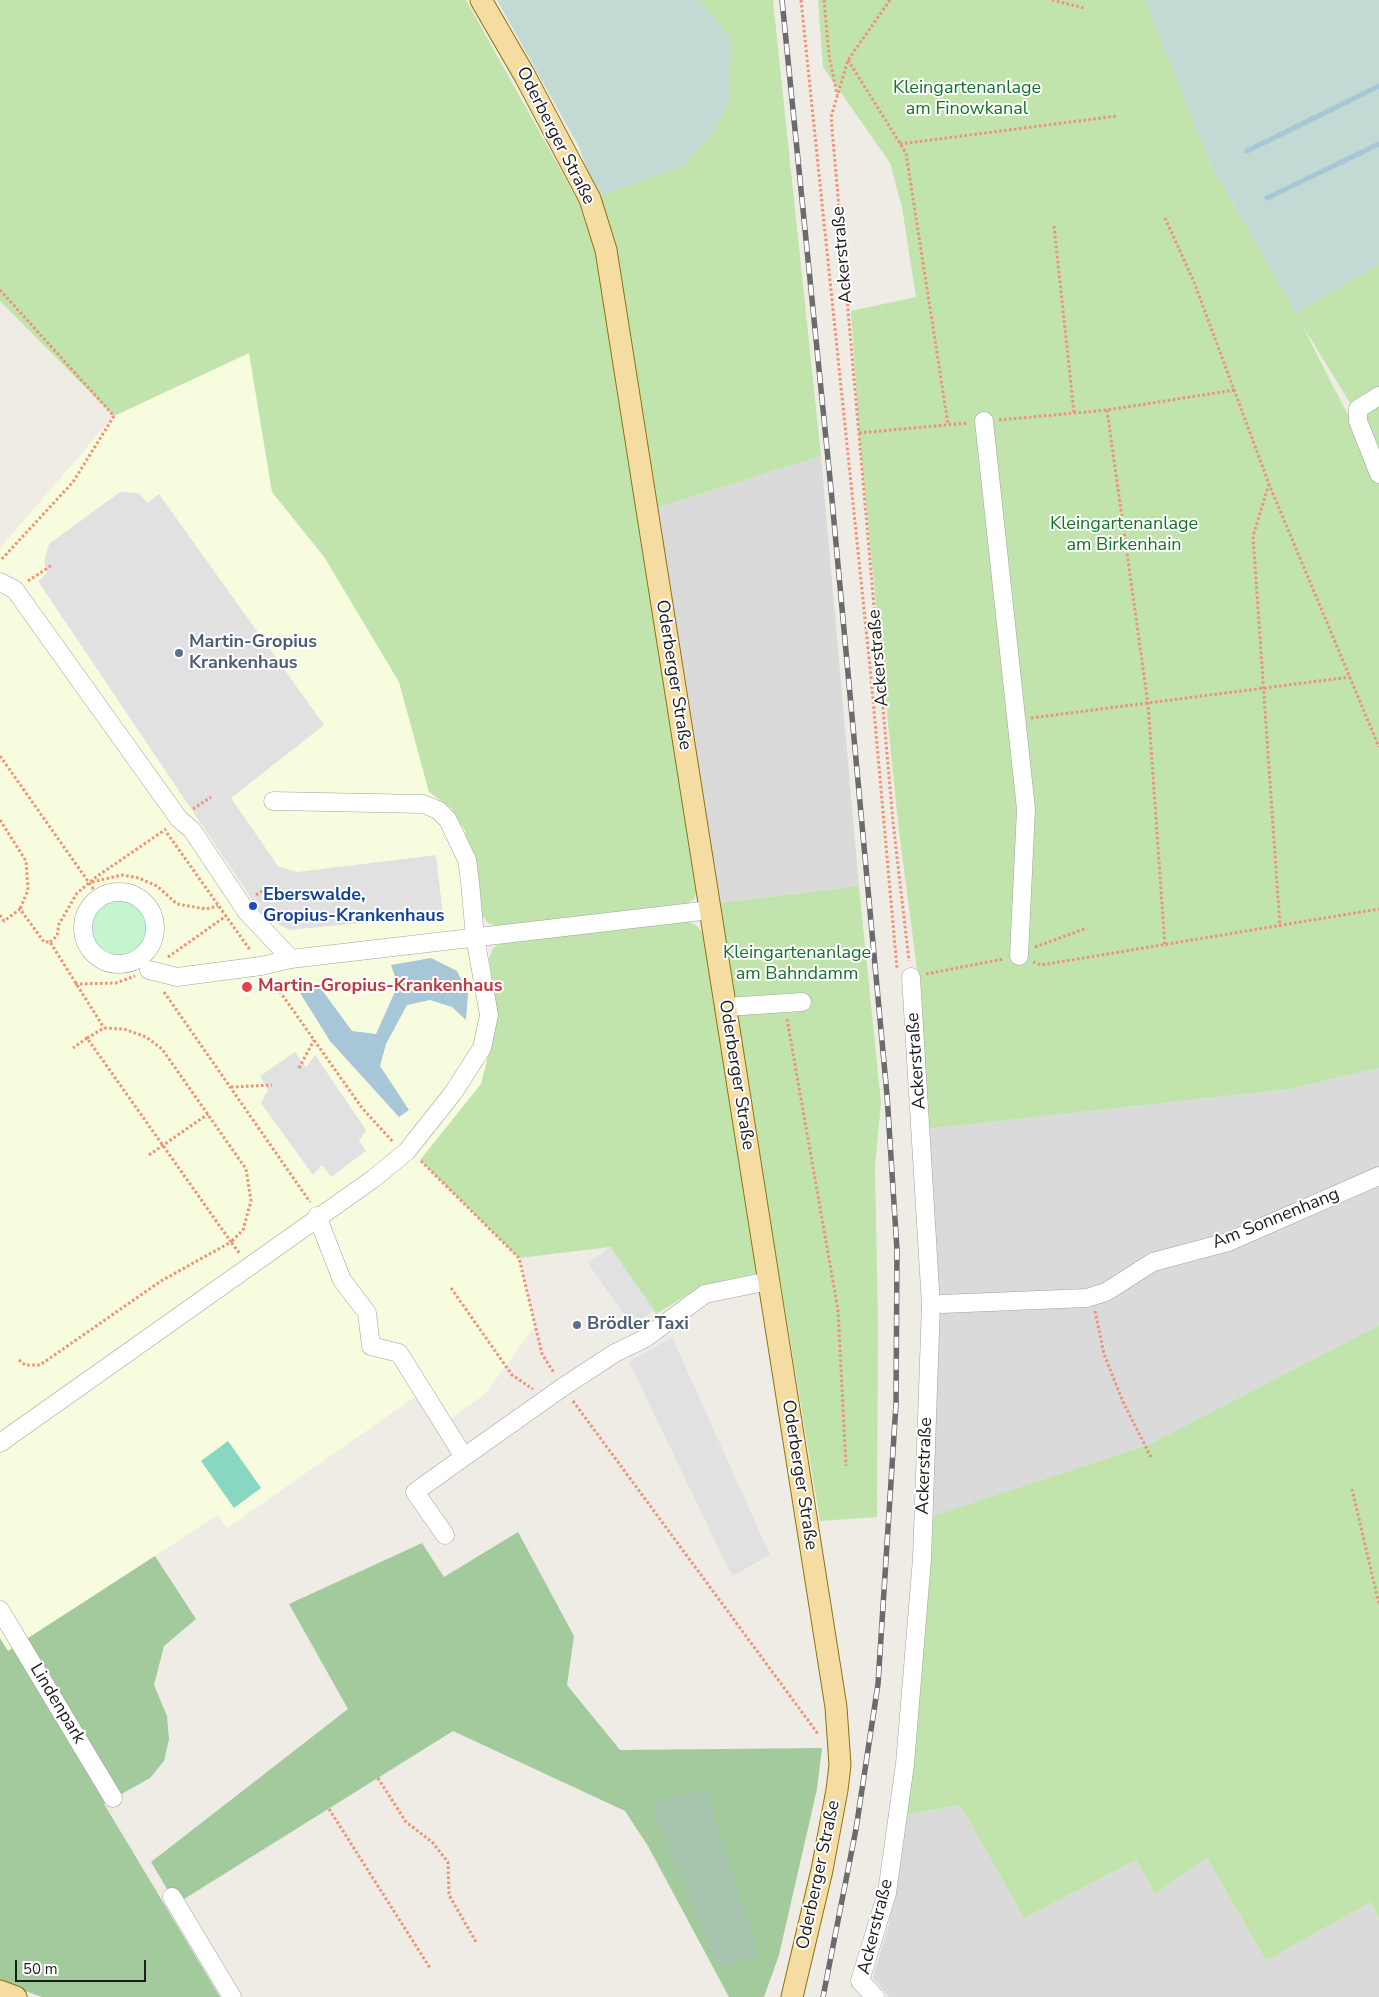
<!DOCTYPE html>
<html>
<head>
<meta charset="utf-8">
<style>
  body { margin:0 }
  #map { position:relative; width:1379px; height:1997px; overflow:hidden; background:#eeece4; font-family:"Nunito Sans",sans-serif }
  canvas { display:block }
  .scale { position:absolute; left:15px; top:1960px; width:131px; height:22px; box-sizing:border-box; border:2px solid #1d1d1d; border-top:0; padding-left:6px; font-size:15px; line-height:18px; white-space:nowrap; color:#1d1d1d; -webkit-text-stroke:4px #fff; paint-order:stroke }
</style>
</head>
<body>
<div id="map">
<canvas width="1379" height="1997"></canvas>
<div class="scale">50 m</div>
</div>
<script>
const g = document.querySelector('canvas').getContext('2d');
g.lineJoin = 'round';
function paint(path, color) {
  g.fillStyle = color;
  g.fill(path, 'evenodd');
}
function shape(rows) {
  const path = new Path2D();
  for (const r of rows) {
    if (r.length === 3) {
      path.moveTo(r[0] + r[2], r[1]);
      path.arc(r[0], r[1], r[2], 0, 2 * Math.PI);
      continue;
    }
    path.moveTo(r[0], r[1]);
    for (let i = 2; i < r.length; i += 2) path.lineTo(r[i], r[i + 1]);
  }
  return path;
}
function trace(path, color, width, dash) {
  g.strokeStyle = color;
  g.lineWidth = width;
  g.lineCap = dash ? 'butt' : 'round';
  g.setLineDash(dash || []);
  g.stroke(path);
}
function drawText(font, color, halo, rows, align = 'center') {
  g.font = font + ' "Nunito Sans",sans-serif';
  g.lineWidth = 4;
  g.setLineDash([]);
  g.textBaseline = 'middle';
  g.strokeStyle = halo;
  g.fillStyle = color;
  for (const [text, x, y, turn = 0] of rows) {
    g.save();
    g.translate(x, y);
    g.rotate((+turn || 0) * Math.PI / 180);
    g.textAlign = isNaN(turn) ? turn : align;
    if (halo) g.strokeText(text, 0, 0);
    g.fillText(text, 0, 0);
    g.restore();
  }
}
const residential = shape([
  [821,456,859,886,718,903,656,508],
  [1379,1068,1379,1325,1150,1444,929,1517,927,1129,1290,1089],
  [960,1805,1024,1918,1136,1860,1155,1894,1207,1858,1266,1961,1371,1902,1379,1919,1379,1997,889,1997,873,1978,889,1923,906,1815]
]);
const education = shape([
  [249,352,272,492,325,558,399,682,429,792,451,808,465,831,476,895,486,935,498,1016,481,1085,420,1160,519,1258,535,1326,485,1394,439,1427,418,1395,227,1528,218,1515,8,1651,0,1638,0,548,114,416]
]);
const grass = shape([
  [0,0,466,0,579,203,598,261,700,881,694,899,685,905,497,926,488,923,482,915,476,895,465,831,451,808,429,792,399,682,325,558,272,492,249,353,114,416,0,301],
  [699,0,773,0,821,456,656,508,597,197,682,166,731,38],
  [818,0,1145,0,1211,165,1296,313,1379,264,1379,472,1364,426,1301,323,1379,476,1379,1068,1290,1089,927,1129,918,977,898,823,859,433,851,311,916,297,902,207,890,163,823,67],
  [859,886,881,1103,875,1167,878,1322,877,1517,820,1521,718,903],
  [684,920,697,926,704,935,759,1273,703,1285,656,1314,610,1247,519,1258,420,1160,481,1084,498,1016,489,958,493,949,501,942],
  [1379,1325,1379,1919,1371,1902,1266,1961,1207,1858,1155,1894,1136,1860,1024,1918,960,1805,906,1815,929,1517,1150,1444]
]);
const forest = shape([
  [518,1532,574,1636,567,1685,620,1750,822,1748,817,1789,779,1955,764,1997,729,1997,648,1846,625,1811,453,1731,176,1904,151,1862,348,1709,289,1604,422,1543,444,1577],
  [155,1556,196,1619,164,1646,154,1685,167,1716,169,1739,164,1761,150,1778,104,1804,220,1997,42,1997,0,1982,0,1638,8,1651]
]);
const wetland = shape([
  [497,0,699,0,731,38,729,103,710,137,682,166,597,197,579,147],
  [1145,0,1379,0,1379,264,1296,313,1211,165]
]);
const cemetery = shape([
  [705,1788,759,1955,719,1967,651,1805]
]);
const park = shape([
  [118,928,30]
]);
const pitch = shape([
  [228,1441,261,1488,234,1508,201,1461]
]);
const parking = shape([
  [120,492,138,493,148,503,159,494,324,725,231,798,278,866,297,872,436,855,443,915,289,930,263,916,38,581,47,573,44,561,49,544],
  [295,1052,306,1067,315,1055,366,1130,359,1141,366,1151,331,1177,322,1165,313,1175,261,1103,268,1090,260,1076],
  [610,1247,654,1310,632,1326,588,1263],
  [672,1337,770,1555,732,1576,629,1362]
]);
const water = shape([
  [431,958,457,971,468,993,466,1020,452,1007,430,1000,407,1005,386,1044,380,1066,409,1110,399,1117,330,1041,300,993,304,988,319,986,352,1031,376,1034,398,985,391,965]
]);
const stream = shape([
  [1247,151,1379,86],
  [1267,198,1379,144]
]);
const path = shape([
  [801,0,871,677,897,969],
  [824,0,829,55,837,95],
  [890,0,848,60,831,117,893,822,909,961],
  [1052,0,1084,8],
  [848,60,906,153,948,424],
  [900,144,1117,116],
  [1165,218,1194,282,1269,484,1379,747],
  [1054,226,1074,413],
  [0,290,114,416,73,482,0,561],
  [1107,410,1148,704,1165,947],
  [999,420,1107,410,1235,390],
  [859,433,968,423],
  [1269,484,1253,536,1280,927],
  [28,581,52,565],
  [1031,718,1350,677],
  [0,756,99,897],
  [193,809,211,797],
  [0,820,26,861,28,890,20,909],
  [167,833,250,950],
  [92,882,122,875,139,878,157,886,177,904,206,909,218,906],
  [256,895,268,887],
  [0,915,4,921,20,909,44,942,50,942,104,1028],
  [50,942,57,936,59,924,77,893,96,877,166,829],
  [1035,947,1087,928],
  [168,957,226,916],
  [1033,962,1041,965,1379,909],
  [926,974,1003,959],
  [271,979,362,1108,393,1142],
  [75,984,116,983,135,976],
  [164,992,310,1202],
  [787,1019,838,1310,846,1466],
  [87,1038,104,1028,124,1029,146,1037,162,1049,246,1169,251,1201,243,1230,231,1242,240,1254],
  [299,1068,314,1040],
  [231,1087,272,1085],
  [149,1155,208,1114],
  [421,1161,519,1258,542,1354,554,1373],
  [451,1288,512,1375,533,1389],
  [1095,1311,1104,1354,1123,1402,1151,1457],
  [19,1360,25,1365,40,1365,161,1281,231,1242,87,1038,73,1048],
  [573,1401,818,1734],
  [1352,1489,1379,1604],
  [378,1778,406,1822,432,1842,448,1862,449,1895,476,1942],
  [329,1809,430,1968]
]);
const minor = shape([
  [1379,396,1358,409,1358,421,1379,474],
  [984,421,1026,809,1019,956],
  [0,582,15,590,179,819,192,830,246,911,291,959,710,910],
  [119,928,36],
  [149,970,177,977,261,966,291,959],
  [726,1007,802,1002],
  [317,1216,342,1280,367,1313,371,1346,399,1353,464,1457,415,1492,445,1535],
  [942,1304,1087,1298,1106,1292,1153,1262,1228,1242,1379,1176],
  [0,1443,373,1179,407,1151,453,1093,482,1048,489,1015,475,937,470,882,467,860,448,820,438,810,423,804,273,801],
  [464,1457,563,1387,615,1353,644,1339,705,1294,769,1281],
  [0,1610,113,1798],
  [172,1897,232,1997],
  [875,1997,860,1981,887,1893,905,1764,922,1559,931,1305,911,977]
]);
const major = shape([
  [481,0,525,76,590,199,606,250,836,1707,840,1765,837,1790,822,1870,792,1997],
  [0,1991,16,1997]
]);
const rail = shape([
  [782,0,831,489,887,1095,897,1250,896,1404,878,1684,856,1829,823,1997]
]);
const markers = [
  [179,653,5,"#5c6f8a"],
  [253,906,5,"#1a4fb4"],
  [247,987,6,"#e0444e"],
  [577,1325,5,"#5c6f8a"]
];
const parkNames = [
  ["Kleingartenanlage",967,89],
  ["am Finowkanal",967,110],
  ["Kleingartenanlage",1124,525],
  ["am Birkenhain",1124,546],
  ["Kleingartenanlage",797,954],
  ["am Bahndamm",797,975]
];
const streetNames = [
  ["Oderberger Straße",555,136,63],
  ["Ackerstraße",843,255,-95],
  ["Ackerstraße",879,658,-95],
  ["Oderberger Straße",673,675,81],
  ["Ackerstraße",917,1061,-94],
  ["Oderberger Straße",736,1075,81],
  ["Am Sonnenhang",1276,1219,-22],
  ["Ackerstraße",925,1466,-88],
  ["Oderberger Straße",799,1475,81],
  ["Lindenpark",57,1704,59],
  ["Oderberger Straße",819,1875,-78],
  ["Ackerstraße",876,1927,-76]
];
const serviceNames = [
  ["Martin-Gropius",189,643],
  ["Krankenhaus",189,664],
  ["Brödler Taxi",587,1325]
];
const transitNames = [
  ["Eberswalde,",263,896],
  ["Gropius-Krankenhaus",263,917]
];
const healthNames = [
  ["Martin-Gropius-Krankenhaus",258,987]
];
paint(residential, '#dbdada');
paint(education, '#f8fcde');
paint(grass, '#c1e4ad');
paint(forest, '#a3ca9c');
paint(wetland, '#c2dad3');
paint(cemetery, '#a7c5af');
paint(park, '#c4f5ce');
paint(pitch, '#88d7c3');
paint(parking, '#e1e1e1');
paint(water, '#a7c6d8');
trace(stream, '#a7c6d8', 5);
trace(minor, '#a1a1a1', 19);
trace(major, '#8b720b', 23);
trace(path, '#ef9174', 3, [2.5, 2.5]);
trace(minor, '#fff', 18);
trace(major, '#f4dca2', 21);
trace(rail, '#6b6b6b', 5.5);
trace(rail, '#fff', 4, [11]);
for (const [x, y, r, color] of markers) {
  const dot = new Path2D();
  dot.arc(x, y, r, 0, 2 * Math.PI);
  g.fillStyle = color;
  g.fill(dot);
  trace(dot, '#fff', 2);
}
drawText('18px', '#147329', '#fff', parkNames);
drawText('18px', '#1d1d1d', '#fff', streetNames);
drawText('bold 18px', '#4e5e75', '#fff', serviceNames, 'left');
drawText('bold 18px', '#164399', '#fff', transitNames, 'left');
drawText('bold 18px', '#be3a42', '#fff', healthNames, 'left');
</script>
</body>
</html>
